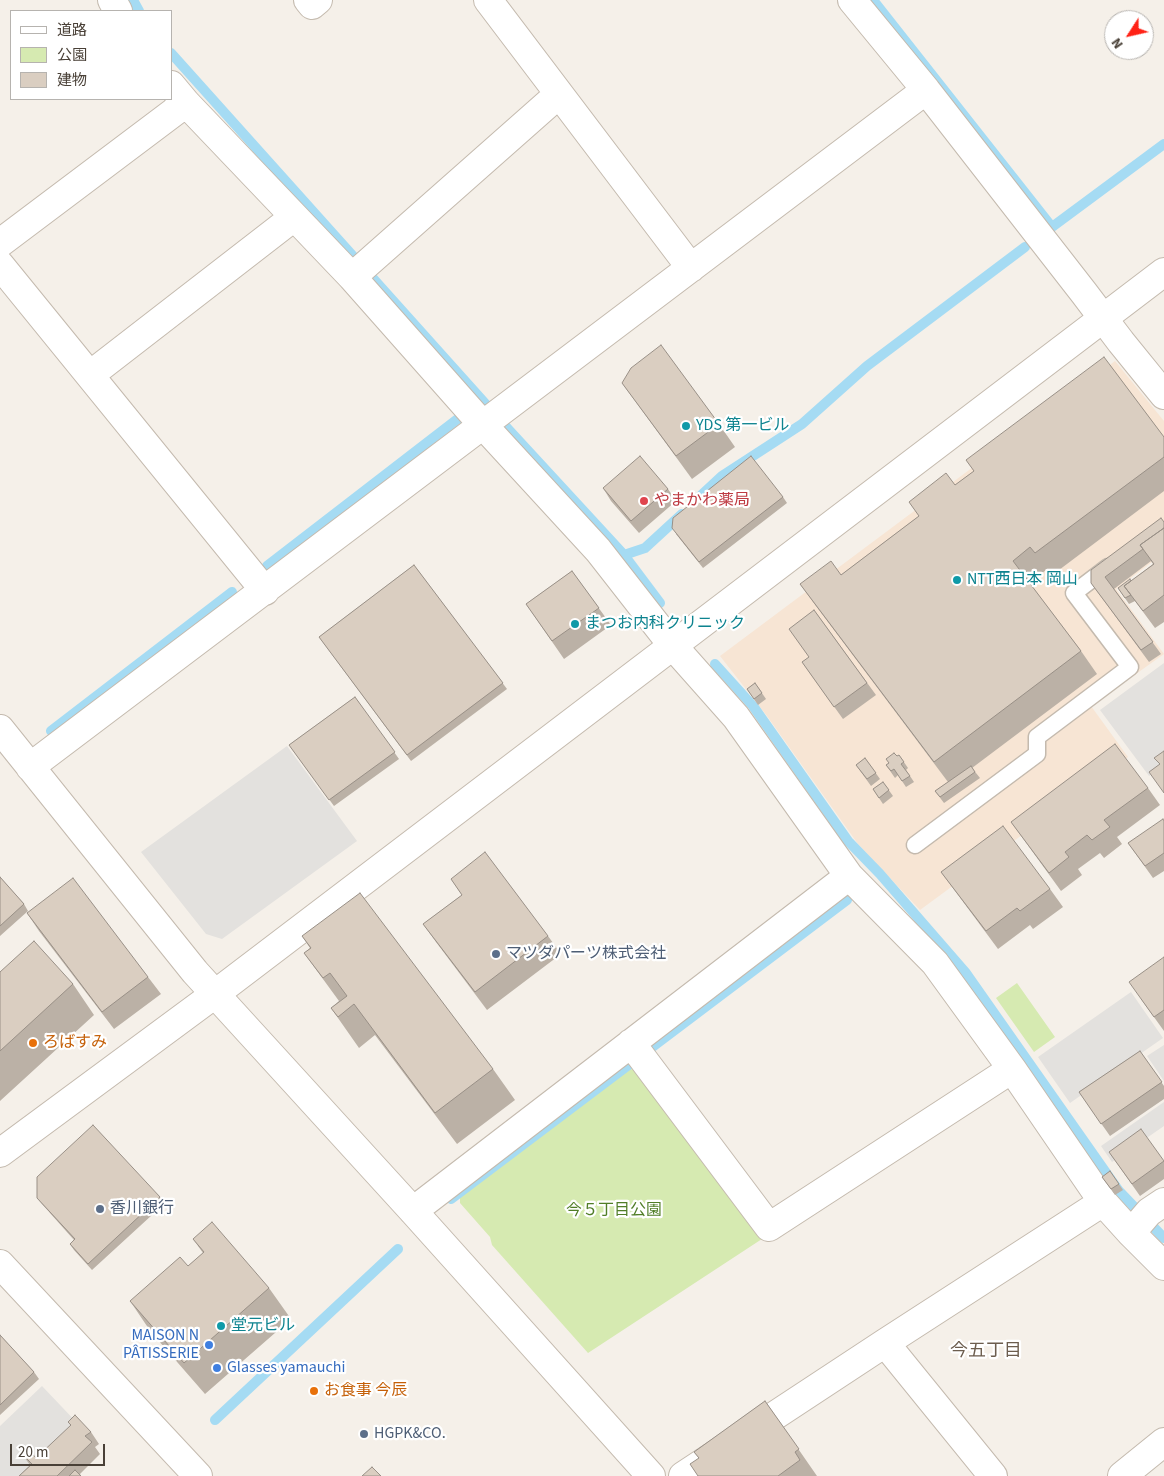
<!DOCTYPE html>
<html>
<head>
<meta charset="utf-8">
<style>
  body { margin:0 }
  #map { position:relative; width:1164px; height:1476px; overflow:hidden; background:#f5f0e9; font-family:"Source Sans 3","Noto Sans JP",sans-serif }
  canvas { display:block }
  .legend { position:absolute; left:10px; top:10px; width:162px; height:90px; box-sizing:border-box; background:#fff; border:1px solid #b6b3af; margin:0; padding:6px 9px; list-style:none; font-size:15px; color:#494037 }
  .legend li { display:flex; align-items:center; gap:10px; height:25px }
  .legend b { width:25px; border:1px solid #b6b3af }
  .north { position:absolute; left:1104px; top:10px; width:50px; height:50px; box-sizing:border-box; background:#fff; border:1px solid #b6b3af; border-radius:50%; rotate:235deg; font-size:14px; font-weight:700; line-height:20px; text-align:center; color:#494037 }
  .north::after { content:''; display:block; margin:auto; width:18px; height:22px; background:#ff2216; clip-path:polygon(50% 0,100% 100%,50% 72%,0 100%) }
  .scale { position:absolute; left:10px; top:1444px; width:95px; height:22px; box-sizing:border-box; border:2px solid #494037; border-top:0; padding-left:6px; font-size:15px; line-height:18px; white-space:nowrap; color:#494037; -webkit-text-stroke:4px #fff; paint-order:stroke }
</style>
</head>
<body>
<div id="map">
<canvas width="1164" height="1476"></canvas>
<ul class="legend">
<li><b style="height:6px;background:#fff"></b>道路</li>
<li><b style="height:14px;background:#d6eab1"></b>公園</li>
<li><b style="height:14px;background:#dacec1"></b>建物</li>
</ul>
<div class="north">N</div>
<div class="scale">20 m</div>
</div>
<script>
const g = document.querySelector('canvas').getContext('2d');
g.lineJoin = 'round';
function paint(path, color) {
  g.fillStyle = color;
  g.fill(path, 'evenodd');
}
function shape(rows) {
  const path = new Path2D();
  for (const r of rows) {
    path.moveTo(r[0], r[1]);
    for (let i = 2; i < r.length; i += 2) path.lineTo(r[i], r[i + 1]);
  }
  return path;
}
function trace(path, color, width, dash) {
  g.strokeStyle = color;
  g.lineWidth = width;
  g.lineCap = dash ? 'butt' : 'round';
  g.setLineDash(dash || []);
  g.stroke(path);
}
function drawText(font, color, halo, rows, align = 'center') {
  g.font = font + ' "Source Sans 3","Noto Sans JP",sans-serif';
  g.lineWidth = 4.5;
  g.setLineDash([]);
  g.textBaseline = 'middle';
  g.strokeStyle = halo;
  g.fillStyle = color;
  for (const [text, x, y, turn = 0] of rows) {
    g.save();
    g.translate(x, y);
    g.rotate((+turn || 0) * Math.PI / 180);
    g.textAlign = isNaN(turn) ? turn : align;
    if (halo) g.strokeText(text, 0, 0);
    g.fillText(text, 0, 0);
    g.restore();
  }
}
const commercial = shape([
  [1115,361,1164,421,1164,553,1116,589,1164,654,1091,706,1128,757,920,910,858,844,767,716,720,656]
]);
const green = shape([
  [1017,983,1055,1037,1034,1052,996,998],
  [630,1069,637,1070,765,1237,588,1353,492,1245,490,1237,460,1203,460,1197]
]);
const parking = shape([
  [1164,663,1164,766,1149,776,1100,710],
  [287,746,357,841,222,939,206,934,141,852],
  [1131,992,1163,1038,1070,1103,1038,1057],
  [1164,1045,1164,1081,1147,1056],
  [1164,1102,1164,1126,1112,1162,1101,1146],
  [42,1386,81,1427,45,1468,36,1458,28,1466,36,1476,0,1476,0,1426]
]);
const stream = shape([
  [133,0,139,11],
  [873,0,1052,227,1164,144],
  [171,53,509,430,624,555,660,603],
  [694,502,722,476,802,424,867,366,1025,247],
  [624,555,645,548,682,514],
  [267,566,468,411],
  [715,664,753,706,848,841,880,874,966,973,1119,1191,1164,1238],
  [51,731,232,592],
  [451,1199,847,900],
  [215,1420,398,1249]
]);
const service = shape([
  [915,845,1037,754,1037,737,1130,667,1074,593,1108,567]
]);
const minor = shape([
  [112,0,118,11],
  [308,0,312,5,318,0],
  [488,0,691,268],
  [852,0,926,90,1084,293,1121,342,1164,395],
  [171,85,186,103,352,277,483,425,598,550,673,646,736,717,849,876,935,963,1012,1069,1103,1202,1131,1233,1164,1266],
  [0,243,186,103],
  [0,265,265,591],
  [352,277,559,94],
  [90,375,294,217],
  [0,729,195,972,413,1211,651,1476],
  [30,767,926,90],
  [631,1043,769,1227,1012,1069],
  [413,1211,849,876],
  [1131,1233,1149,1212,1164,1202],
  [885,1343,993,1476],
  [683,1476,885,1343,1103,1202],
  [1122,1476,1164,1442]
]);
const tertiary = shape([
  [0,1153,215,994,1164,272],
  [0,1264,198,1476]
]);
const wall = shape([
  [622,383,719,424,735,447,692,479],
  [1164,437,1164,491,1051,576,1046,570,1029,583,1081,651,1097,674,972,768,980,778,944,803,935,791,948,782,816,606,800,584,841,575,919,516,909,502,955,485,974,471,966,460],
  [603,488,668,489,676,501,639,533,611,501],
  [783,497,787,503,703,568,676,534],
  [1164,522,1164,622,1155,628,1135,601,1129,604,1118,588,1131,581,1153,564,1151,561,1114,589,1161,654,1149,662,1091,583],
  [414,565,507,689,411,761,319,637],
  [572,571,611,625,564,659,526,604],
  [814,610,876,695,843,719,802,662,809,657],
  [755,683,766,699,758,705,747,689],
  [355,697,399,759,334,806,289,745],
  [899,755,908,768,906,770,914,782,906,787,898,775,895,778,886,765],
  [865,758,880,779,871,786,856,765],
  [883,782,893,796,883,804,873,789],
  [1148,788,1160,805,1117,837,1122,844,1104,858,1100,853,1078,869,1082,875,1061,891,1011,822],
  [1164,821,1164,871,1153,878,1128,843],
  [941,872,1050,889,1063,907,1033,929,1030,925,998,949],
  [0,877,24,904,28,911,0,936],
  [451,879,548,936,561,954,487,1010,436,942,423,924,462,895],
  [27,913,148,977,161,994,114,1029,39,931],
  [302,936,493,1069,515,1100,457,1144,375,1035,359,1048,331,1008,339,1001,304,953,310,948],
  [1164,957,1164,1031,1141,999],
  [0,972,73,984,94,1015,0,1101],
  [1140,1051,1164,1086,1164,1099,1110,1136,1079,1092],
  [1109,1152,1164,1161,1164,1179,1140,1196],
  [1110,1171,1123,1190,1115,1195,1102,1177],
  [160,1197,164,1204,92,1270,74,1250,70,1244,74,1240,42,1204,37,1198],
  [193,1239,269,1288,291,1319,205,1394,151,1332,130,1301,188,1266,203,1253],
  [0,1335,34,1372,39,1379,0,1415],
  [765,1401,817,1476,698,1476,699,1458,694,1452],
  [68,1422,91,1432,99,1444,95,1447,100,1454,80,1474,81,1476,19,1476,30,1465,22,1454,36,1458,71,1426]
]);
const building = shape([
  [661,345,719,424,676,456,622,383,631,368,661,345],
  [1104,357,1164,437,1164,457,1035,553,1030,547,1013,561,1081,651,934,762,800,584,831,561,841,575,919,516,909,502,946,473,955,485,974,471,966,460,1104,357],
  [640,456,668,489,631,521,603,488,640,456],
  [751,456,783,497,699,562,672,528,673,518,751,456],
  [1161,518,1164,522,1164,528,1140,545,1143,549,1105,577,1153,642,1141,650,1091,583,1091,570,1161,518],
  [1164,528,1164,595,1143,611,1124,586,1154,564,1140,545,1164,528],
  [414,565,503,683,407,755,319,637,414,565],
  [572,571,599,608,552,641,526,604,572,571],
  [1130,579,1131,581,1124,586,1131,595,1125,598,1118,588,1130,579],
  [814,610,867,683,834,707,802,662,809,657,789,629,814,610],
  [755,683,762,693,754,699,747,689,755,683],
  [355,697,395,752,329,800,289,745,355,697],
  [1115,744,1148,788,1104,820,1110,827,1092,840,1087,835,1065,852,1069,857,1049,873,1011,822,1115,744],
  [1164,751,1164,793,1149,772,1160,764,1154,758,1164,751],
  [894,753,897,756,899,755,904,762,901,764,910,776,902,781,894,769,891,771,886,765,889,763,886,759,894,753],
  [865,758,876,773,867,779,856,765,865,758],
  [971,766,975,772,940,797,935,791,971,766],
  [883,782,889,790,879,798,873,789,883,782],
  [1163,819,1164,821,1164,853,1145,866,1128,843,1163,819],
  [1003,826,1050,889,1020,911,1017,908,986,931,941,872,1003,826],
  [485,852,548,936,475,992,423,924,462,895,451,879,485,852],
  [0,877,24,904,0,926,0,877],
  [73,878,148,977,102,1012,27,913,73,878],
  [360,893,493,1069,435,1113,354,1004,338,1017,331,1008,347,996,330,973,323,978,304,953,311,948,302,936,360,893],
  [34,941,73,984,0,1051,0,972,34,941],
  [1164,957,1164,1010,1154,1017,1129,982,1164,957],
  [1140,1051,1162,1082,1101,1124,1079,1092,1140,1051],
  [93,1125,160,1197,88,1264,70,1244,75,1239,37,1198,37,1177,93,1125],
  [1141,1129,1164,1161,1132,1184,1109,1152,1141,1129],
  [1110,1171,1119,1184,1111,1189,1102,1177,1110,1171],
  [212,1222,269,1288,184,1363,130,1301,180,1257,188,1266,204,1252,193,1239,212,1222],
  [0,1335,34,1372,0,1405,0,1335],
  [765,1401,799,1449,795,1452,800,1460,778,1476,698,1476,690,1464,699,1458,694,1452,765,1401],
  [75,1415,91,1432,85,1436,92,1442,57,1476,19,1476,32,1464,22,1454,28,1449,36,1458,71,1425,68,1422,75,1415],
  [372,1467,381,1476,362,1476,372,1467],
  [75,1470,81,1476,69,1476,75,1470]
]);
const markers = [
  [686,426,5,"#0f9aa8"],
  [644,501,5,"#e0444e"],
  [957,580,5,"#0f9aa8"],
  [575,624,5,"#0f9aa8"],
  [496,954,5,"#5c6f8a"],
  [33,1043,5,"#e8710a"],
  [100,1209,5,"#5c6f8a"],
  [221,1326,5,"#0f9aa8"],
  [209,1345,5,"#3f7fe0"],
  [217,1368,5,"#3f7fe0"],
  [314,1391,5,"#e8710a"],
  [364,1434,5,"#5c6f8a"]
];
const cultureNames = [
  ["YDS 第一ビル",696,426],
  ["NTT西日本 岡山",967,580],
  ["まつお内科クリニック",585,624],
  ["堂元ビル",231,1326]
];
const healthNames = [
  ["やまかわ薬局",654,501]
];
const serviceNames = [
  ["マツダパーツ株式会社",506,954],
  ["香川銀行",110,1209],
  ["HGPK&CO.",374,1434]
];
const foodNames = [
  ["ろばすみ",43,1043],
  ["お食事 今辰",324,1391]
];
const parkNames = [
  ["今５丁目公園",614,1211]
];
const shopNames = [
  ["MAISON N",199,1336],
  ["PÂTISSERIE",199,1354],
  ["Glasses yamauchi",227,1368,"left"]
];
const neighbourhoodNames = [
  ["今五丁目",986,1352]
];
paint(commercial, '#f7e5d4');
paint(green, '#d6eab1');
paint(parking, '#e3e1de');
trace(stream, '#a5dbf3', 10);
trace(service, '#c4baae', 19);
trace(minor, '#c4baae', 30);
trace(tertiary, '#c4baae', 30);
trace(service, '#fff', 16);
trace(minor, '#fff', 28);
trace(tertiary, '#fff', 28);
paint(wall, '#bbb1a6');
paint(building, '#dacec1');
trace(building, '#999087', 1);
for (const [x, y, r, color] of markers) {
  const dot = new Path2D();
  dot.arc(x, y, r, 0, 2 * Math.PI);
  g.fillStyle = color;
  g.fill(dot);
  trace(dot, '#fff', 2);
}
drawText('16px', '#0d838f', '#fff', cultureNames, 'left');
drawText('16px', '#be3a42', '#fff', healthNames, 'left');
drawText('16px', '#4e5e75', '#fff', serviceNames, 'left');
drawText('16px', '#c56008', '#fff', foodNames, 'left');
drawText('16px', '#517e28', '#fff', parkNames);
drawText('16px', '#366cbe', '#fff', shopNames, 'right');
drawText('18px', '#6c5d4e', '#fff', neighbourhoodNames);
</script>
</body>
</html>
